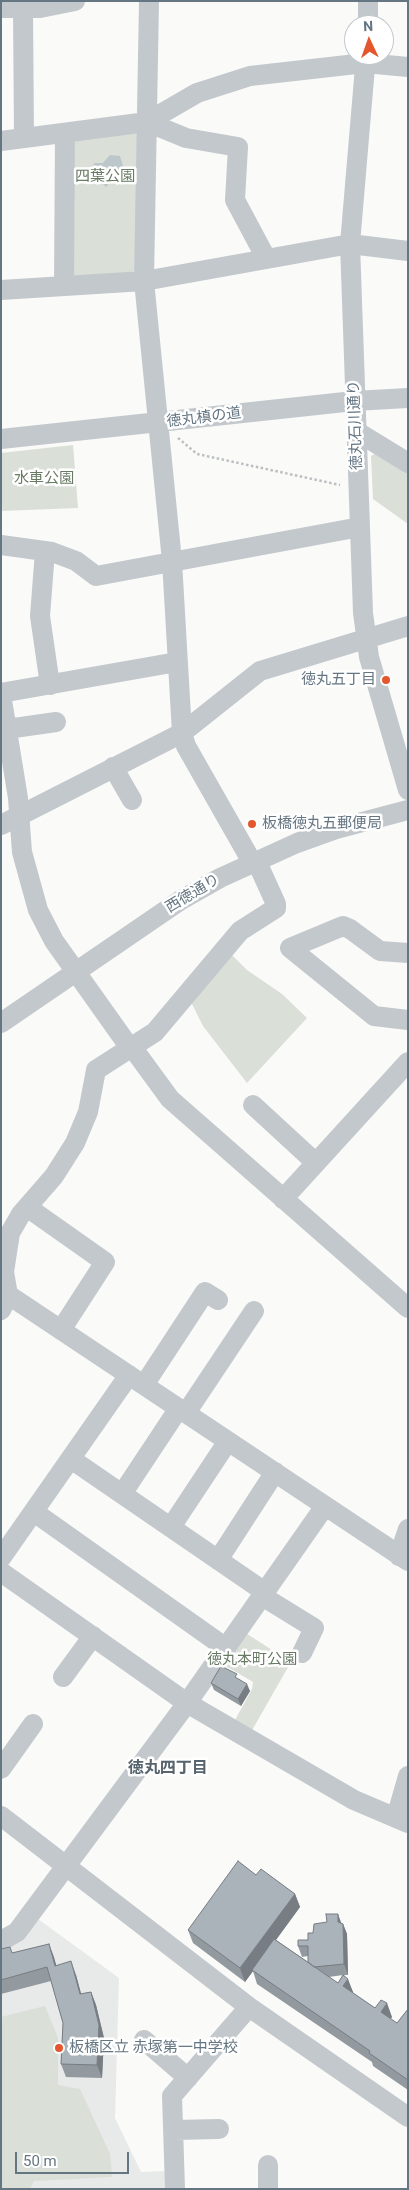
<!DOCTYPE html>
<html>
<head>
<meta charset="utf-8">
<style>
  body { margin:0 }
  #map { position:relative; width:409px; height:2190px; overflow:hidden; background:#fafaf8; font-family:Roboto,sans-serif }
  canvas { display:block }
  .frame { position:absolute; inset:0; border:2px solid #657683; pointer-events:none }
  .north { position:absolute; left:344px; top:15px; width:50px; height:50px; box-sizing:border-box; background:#fff; border:1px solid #c1c8cd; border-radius:50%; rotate:357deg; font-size:14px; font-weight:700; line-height:20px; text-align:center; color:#657683 }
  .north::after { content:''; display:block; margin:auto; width:18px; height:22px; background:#e4572e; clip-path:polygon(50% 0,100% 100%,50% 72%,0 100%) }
  .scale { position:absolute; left:15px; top:2152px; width:114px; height:22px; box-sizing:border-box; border:2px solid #657683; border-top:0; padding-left:6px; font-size:15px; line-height:18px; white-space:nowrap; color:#657683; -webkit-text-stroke:4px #fff; paint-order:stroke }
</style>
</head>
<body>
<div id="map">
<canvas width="409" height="2190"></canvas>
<div class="frame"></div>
<div class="north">N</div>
<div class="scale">50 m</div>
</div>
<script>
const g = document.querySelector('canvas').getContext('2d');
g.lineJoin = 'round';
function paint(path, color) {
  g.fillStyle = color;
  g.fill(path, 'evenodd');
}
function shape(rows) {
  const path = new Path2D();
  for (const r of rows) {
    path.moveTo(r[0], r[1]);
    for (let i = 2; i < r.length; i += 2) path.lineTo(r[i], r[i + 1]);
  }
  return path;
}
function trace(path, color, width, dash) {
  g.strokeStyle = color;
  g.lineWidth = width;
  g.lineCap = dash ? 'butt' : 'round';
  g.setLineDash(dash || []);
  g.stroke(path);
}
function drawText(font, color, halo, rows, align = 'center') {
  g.font = font + ' Roboto,"Noto Sans JP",sans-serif';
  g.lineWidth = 5;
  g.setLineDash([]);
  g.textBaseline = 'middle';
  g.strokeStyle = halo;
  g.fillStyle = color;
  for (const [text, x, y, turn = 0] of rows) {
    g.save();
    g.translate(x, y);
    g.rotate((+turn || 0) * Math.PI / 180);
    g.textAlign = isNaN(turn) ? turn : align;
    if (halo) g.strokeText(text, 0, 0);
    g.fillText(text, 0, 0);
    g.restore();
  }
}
const built = shape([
  [34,1916,119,1978,115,2118,141,2172,167,2171,168,2189,1,2189,1,1946]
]);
const green = shape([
  [133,131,141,138,137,268,131,274,75,278,69,271,75,139],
  [73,445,78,508,1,511,1,453],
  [378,452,408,470,408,524,373,499,371,456],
  [228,951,247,970,282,994,307,1018,247,1083,203,1026,189,998],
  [244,1632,291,1662,251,1732,234,1722,252,1689,253,1682,224,1665],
  [45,2006,58,2038,58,2085,80,2089,110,2154,112,2177,34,2181,30,2189,1,2189,1,2017]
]);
const water = shape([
  [110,155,120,156,123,166,106,187,87,172,95,163,103,163]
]);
const path = shape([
  [178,438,197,454,340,485]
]);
const minor = shape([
  [149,1,144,281,172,561,182,733,186,746,252,862],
  [1,8,40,8,75,1],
  [23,9,24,138],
  [368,25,368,1],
  [366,55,350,244,363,613,369,657,408,790],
  [147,122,186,138,238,147,235,200,266,258],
  [1,141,147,122,197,93,250,76,365,63,408,67],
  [64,286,65,133],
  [1,290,144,281,350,244,408,251],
  [356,431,408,463],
  [1,439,354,401,408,398],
  [1,545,52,552,76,561,96,576,360,527],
  [45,551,40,616,50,685],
  [1,693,177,662],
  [1,694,18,798,22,852,38,910,54,941,130,1048],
  [7,729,56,722],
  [113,767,132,800],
  [1,825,182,733,260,671,408,626],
  [408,953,380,951,350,929,343,926,290,948,374,1016,408,1020],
  [1,1023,181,900,220,878,297,843,336,829,408,810],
  [132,1047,170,1099,408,1308],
  [253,1105,316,1163],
  [283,1199,408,1062],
  [27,1207,105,1262,61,1330],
  [1,1290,408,1561],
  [1,1310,8,1295,4,1272,10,1233,21,1214,54,1176,75,1143,88,1112,96,1070,155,1032,240,931,276,908,276,904,256,860],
  [144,1385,205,1292,218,1300],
  [186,1413,254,1311],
  [71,1459,265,1592],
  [122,1494,179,1408],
  [34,1512,226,1648],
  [171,1527,228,1441],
  [399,1556,408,1529],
  [1,1558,129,1375],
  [218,1560,275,1472],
  [1,1572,187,1703,354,1800,408,1823],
  [262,1596,314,1628,302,1653],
  [63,1677,93,1636],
  [1,1769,33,1724],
  [1,1816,249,2007,408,2117],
  [396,1818,408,1776],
  [1,1941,17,1932,187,1703,325,1506],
  [144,2040,188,2078],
  [174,2130,219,2129],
  [268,2165,268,2189],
  [175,2189,172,2096,249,2007]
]);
const wall = shape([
  [239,1679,250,1691,241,1706,214,1690,211,1683],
  [256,1875,295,1894,300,1907,276,1940,308,1962,308,1956,302,1957,298,1946,308,1940,313,1933,341,1923,343,1924,347,1934,348,1975,344,1975,353,1992,353,1993,375,2008,392,2017,390,2019,397,2023,408,2009,408,2090,373,2066,372,2062,257,1984,253,1971,245,1982,193,1943,188,1930],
  [343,1975,338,1983,329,1977],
  [49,1944,56,1965,76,1975,81,1994,91,1992,96,2005,104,2038,102,2078,66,2077,61,2064,63,2023,51,1981,1,1994,1,1949,13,1953]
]);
const shadedWall = shape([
  [247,1684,250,1691,241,1706,238,1699],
  [295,1894,300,1907,245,1982,240,1968],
  [338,1914,342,1925,338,1922],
  [343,1924,347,1934,348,1975,344,1964],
  [49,1944,54,1957,60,1979,55,1966],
  [71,1961,76,1975,85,2008,80,1994],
  [348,1979,353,1992,348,2000,343,1986],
  [91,1992,96,2005,104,2038,102,2078,97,2065],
  [387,2003,392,2017,386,2026,381,2012]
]);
const building = shape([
  [221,1666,237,1674,235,1677,247,1684,238,1699,211,1683,221,1666],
  [238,1861,256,1875,261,1869,295,1894,240,1968,188,1930,238,1861],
  [326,1914,338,1914,338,1922,343,1924,344,1964,314,1967,308,1962,308,1946,298,1946,298,1940,308,1940,308,1933,313,1933,314,1924,327,1922,326,1914],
  [274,1939,338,1983,343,1975,348,1979,343,1986,375,2008,381,2000,387,2003,381,2012,397,2023,408,2009,408,2080,369,2053,370,2051,252,1970,274,1939],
  [49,1944,55,1966,71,1961,80,1994,91,1992,99,2025,97,2065,61,2064,63,2023,47,1967,1,1980,1,1949,10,1947,12,1953,49,1944]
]);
const markers = [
  [386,680,5,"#e4572e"],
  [252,824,5,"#e4572e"],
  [59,2048,5,"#e4572e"]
];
const parkNames = [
  ["四葉公園",105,177],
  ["水車公園",44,479],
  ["徳丸本町公園",252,1660]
];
const streetNames = [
  ["徳丸槙の道",204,418,-7],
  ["徳丸石川通り",356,425,-92],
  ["西徳通り",193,894,-31]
];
const poiNames = [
  ["徳丸五丁目",376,680,"right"],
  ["板橋徳丸五郵便局",262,824],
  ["板橋区立 赤塚第一中学校",69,2048]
];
const neighbourhoodNames = [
  ["徳丸四丁目",168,1769]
];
paint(built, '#e8e9e9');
paint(green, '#dadfd7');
paint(water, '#bbc7cb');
trace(path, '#bbbfc2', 2.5, [2.5, 2.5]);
trace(minor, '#c3c8cc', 20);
paint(wall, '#929a9f');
paint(shadedWall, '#777d82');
paint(building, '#aab3b9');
trace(building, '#777d82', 1);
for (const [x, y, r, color] of markers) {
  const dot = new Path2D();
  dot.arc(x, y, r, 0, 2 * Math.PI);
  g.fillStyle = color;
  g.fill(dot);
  trace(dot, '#fff', 2);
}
drawText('15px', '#687a64', '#fff', parkNames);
drawText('15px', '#657683', '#fff', streetNames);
drawText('15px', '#657683', '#fff', poiNames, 'left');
drawText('bold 16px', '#57646e', '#fff', neighbourhoodNames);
</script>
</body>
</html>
